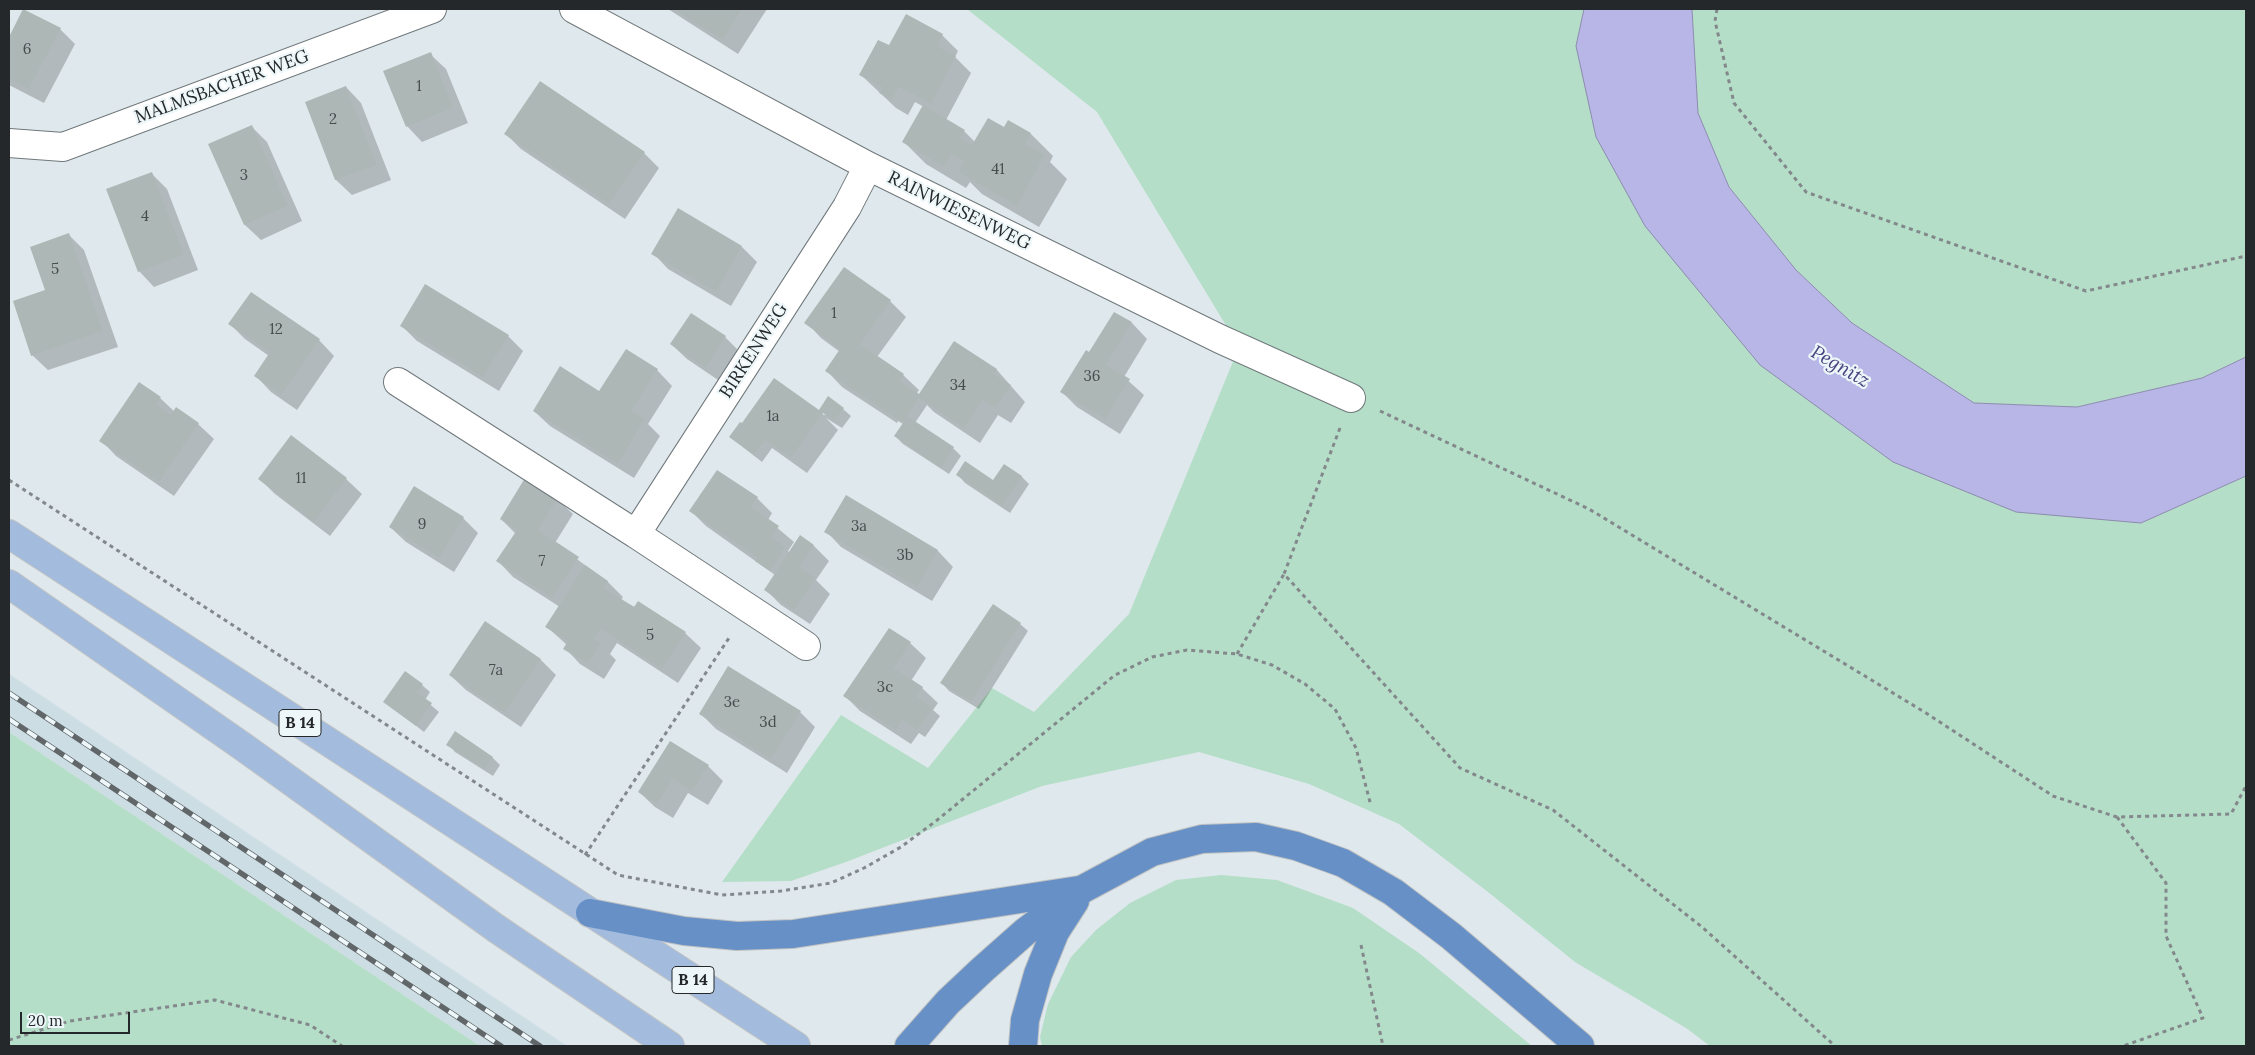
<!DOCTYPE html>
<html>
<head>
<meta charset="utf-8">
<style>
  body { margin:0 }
  #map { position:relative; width:2255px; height:1055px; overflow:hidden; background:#dfe8ec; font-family:Lora,serif }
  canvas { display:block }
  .frame { position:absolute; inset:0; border:10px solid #25282a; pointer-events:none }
  .scale { position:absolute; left:20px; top:1012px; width:110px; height:22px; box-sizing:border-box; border:2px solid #25282a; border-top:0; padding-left:6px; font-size:15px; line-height:18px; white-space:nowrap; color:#25282a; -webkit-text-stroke:4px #edf6f9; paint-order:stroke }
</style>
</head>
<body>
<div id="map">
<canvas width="2255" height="1055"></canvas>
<div class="frame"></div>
<div class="scale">20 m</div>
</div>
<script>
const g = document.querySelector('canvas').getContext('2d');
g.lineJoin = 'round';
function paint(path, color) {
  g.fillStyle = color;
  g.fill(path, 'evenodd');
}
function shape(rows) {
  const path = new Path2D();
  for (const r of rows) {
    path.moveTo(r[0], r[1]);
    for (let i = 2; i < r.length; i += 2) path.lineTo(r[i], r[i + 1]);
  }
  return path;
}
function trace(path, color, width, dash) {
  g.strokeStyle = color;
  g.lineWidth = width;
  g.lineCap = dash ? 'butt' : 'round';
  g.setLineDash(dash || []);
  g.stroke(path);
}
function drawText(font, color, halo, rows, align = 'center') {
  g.font = font + ' Lora,serif';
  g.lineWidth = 4.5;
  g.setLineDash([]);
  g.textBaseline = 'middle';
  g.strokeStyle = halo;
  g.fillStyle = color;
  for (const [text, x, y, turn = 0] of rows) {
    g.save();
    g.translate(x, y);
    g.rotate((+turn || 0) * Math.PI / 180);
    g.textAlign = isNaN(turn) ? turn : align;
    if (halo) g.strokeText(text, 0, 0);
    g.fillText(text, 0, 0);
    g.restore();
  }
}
const built = shape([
  [9,674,567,1046,480,1046,9,732]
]);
const green = shape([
  [967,9,1584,9,1576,46,1645,226,2141,523,2246,476,2246,1046,1710,1046,1686,1028,1575,962,1488,892,1399,824,1309,784,1199,752,1042,786,846,862,791,881,722,882,841,715,928,768,992,688,1034,712,1129,614,1239,347,1097,112],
  [1692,9,2246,9,2246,357,2202,378,2077,407,1974,403,1852,323,1796,270,1729,187,1698,113],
  [9,732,480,1046,9,1046],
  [1221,875,1277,880,1353,908,1419,953,1532,1046,1042,1046,1040,1037,1048,1004,1071,957,1096,930,1130,903,1176,880]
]);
const water = shape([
  [1584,9,1692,9,1698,113,1729,187,1796,270,1852,323,1974,403,2077,407,2202,378,2246,357,2246,476,2141,523,2016,512,1893,462,1760,365,1645,226,1596,137,1576,46,1584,9]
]);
const shadow = shape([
  [668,9,767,9,738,54],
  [24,10,60,29,75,44,44,103,9,85,9,39],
  [906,16,942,35,958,51,955,57,971,73,946,120,964,131,975,142,1004,129,1008,122,1031,134,1053,156,1050,162,1067,179,1039,227,982,194,970,182,966,188,926,164,904,142,924,107,915,102,908,115,896,108,861,75,890,47],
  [430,54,446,69,468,123,422,142,407,126],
  [346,87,361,103,391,180,352,195,336,180,307,102],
  [252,127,267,142,302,221,261,240,245,225,210,145],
  [506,134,644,153,659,168,625,219,521,149],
  [151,173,167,189,198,270,154,287,139,271],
  [679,210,742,247,757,262,731,306,668,269,653,253],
  [69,235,84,250,118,347,48,370,32,355,46,291],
  [844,269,890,301,906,317,877,357,903,375,919,390,916,394,919,396,954,343,997,370,1025,402,1011,423,998,415,980,443,934,412,927,405,915,423,953,448,961,456,949,474,903,444,895,436,903,424,898,421,897,423,842,387,827,371,840,352,821,338,806,322],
  [1114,313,1132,323,1147,339,1124,377,1144,395,1120,434,1077,407,1062,392,1089,354],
  [691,314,725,337,741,353,721,382,687,359,671,344],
  [230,324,319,340,334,356,297,410,271,392,256,376,269,356,245,339],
  [402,326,508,336,523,351,499,391,417,341],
  [657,370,672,386,648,424,660,436,634,478,550,426,534,411,600,392],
  [775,380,824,415,843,409,851,416,842,428,826,418,838,430,807,473,772,448,762,462,730,437,747,429],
  [160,398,175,412,198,424,214,439,174,496,116,456,101,440],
  [958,475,994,481,1021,476,1029,484,1010,513,965,483],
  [260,479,346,479,362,494,330,536,275,494],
  [847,497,938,551,953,567,932,601,841,547,826,531],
  [757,498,772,513,768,520,794,542,788,551,790,553,800,537,814,546,829,561,816,580,830,594,810,624,781,605,766,590,775,575,706,526,691,511],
  [557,499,573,514,555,543,608,582,623,597,621,600,685,633,701,648,678,683,617,643,610,654,616,660,604,679,580,664,565,648,567,645,547,627,560,607,513,577,498,561,516,534,501,519],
  [463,518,478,533,454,572,406,542,390,527],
  [486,623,541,660,556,675,521,727,466,690,450,675],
  [1020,624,1028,631,979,709,949,691,942,683],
  [910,643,926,658,911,681,922,688,938,703,933,710,940,716,925,737,919,733,911,744,860,711,844,695],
  [422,685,430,692,425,700,439,712,424,732,385,702],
  [800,712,815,727,787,773,716,729,700,713],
  [455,732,493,758,500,765,493,776,455,752,448,744],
  [671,742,708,766,723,781,708,805,688,793,673,818,655,807,639,792]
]);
const building = shape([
  [23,9,61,28,29,89,9,79,9,37],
  [673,9,742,9,723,40],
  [906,14,943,34,937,46,956,56,931,104,899,87,892,100,879,93,882,87,859,75,878,40,889,45],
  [431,52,453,108,406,127,383,71],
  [540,81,645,152,609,204,504,134],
  [346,86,377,165,335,180,305,102],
  [923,105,965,130,960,138,972,145,988,118,1004,127,1008,120,1031,133,1025,144,1045,155,1017,206,958,172,964,161,951,154,944,167,902,142],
  [252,125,288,206,244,225,208,144],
  [152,172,184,255,138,272,106,189],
  [678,208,742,246,716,292,651,254],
  [69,233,103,331,31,356,13,301,45,290,30,247],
  [844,267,891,300,860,344,904,374,900,381,919,394,954,341,997,369,994,374,1011,385,995,408,983,400,964,428,919,398,907,416,954,447,941,468,894,436,903,423,825,371,840,349,804,323],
  [425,284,509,335,483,377,400,326],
  [251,292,320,339,281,395,254,376,270,352,228,324],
  [1114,312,1132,322,1106,365,1130,379,1105,419,1060,392,1086,350,1089,352],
  [691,313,726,336,705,368,670,344],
  [626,349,658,369,631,411,645,419,618,464,533,411,560,366,599,391],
  [774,378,819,410,828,396,844,408,834,421,823,413,791,458,765,440,754,455,729,437,740,422,742,423],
  [139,382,161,397,156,404,171,415,176,407,199,423,159,482,99,441],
  [291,435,347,478,314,522,258,479],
  [965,461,993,480,1004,464,1022,476,1002,506,956,475],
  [717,470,758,497,751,507,779,526,771,537,785,547,770,571,755,561,758,558,689,511],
  [525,478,558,498,538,530,579,557,552,598,496,561,517,530,500,519],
  [414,486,464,517,439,558,389,527],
  [846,495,938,550,917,587,824,532],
  [800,535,814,545,799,567,816,578,794,610,764,590],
  [585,565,608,581,604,588,634,607,638,601,686,632,662,669,601,629,594,639,601,643,588,664,563,649,568,641,545,627],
  [993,604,1021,623,971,702,940,683],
  [485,621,541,659,505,713,449,675],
  [889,628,911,642,894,668,923,687,917,697,933,708,917,730,902,720,895,730,843,696],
  [728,666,801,711,771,759,699,714],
  [405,671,423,684,417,693,432,703,416,726,383,702],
  [455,731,493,757,485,769,446,745],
  [670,741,709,765,692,791,673,779,657,804,638,792]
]);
const path = shape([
  [1717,9,1715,21,1734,103,1806,192,2086,291,2246,256],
  [1380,411,1589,509,1926,713,2053,796,2117,817,2231,814,2246,786],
  [1340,428,1284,574,1460,768,1553,810,1702,927,1835,1046],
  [9,480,618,875,722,895,781,891,831,883,864,868,901,847,936,821,1115,675,1152,657,1187,650,1237,654,1272,665,1305,684,1335,709,1356,748,1371,806],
  [1237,654,1284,574],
  [2117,817,2166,883,2166,936,2203,1018,2123,1046],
  [585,855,731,635],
  [1361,945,1383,1046],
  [9,1040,70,1021,215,1000,310,1025,342,1046]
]);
const street = shape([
  [574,9,868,166,1220,339,1351,398],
  [9,143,63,147,432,9],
  [398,382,636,534],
  [806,646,636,534,847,207,868,166]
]);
const primary = shape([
  [9,534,796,1046],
  [9,584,242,746,497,929,670,1046]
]);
const highway = shape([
  [590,913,684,931,737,936,793,934,1079,890],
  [909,1046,948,1002,982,970,1026,931,1083,889,1152,852,1202,839,1256,837,1296,846,1343,863,1393,892,1451,936,1580,1046],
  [1023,1046,1025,1020,1038,974,1055,932,1075,901]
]);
const rail = shape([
  [9,693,540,1046],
  [9,719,501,1046]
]);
const numberNames = [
  ["6",27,50],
  ["1",419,87],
  ["2",333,120],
  ["41",998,170],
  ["3",244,176],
  ["4",145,217],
  ["5",55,270],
  ["1",834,314],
  ["12",276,330],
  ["36",1092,377],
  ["34",958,386],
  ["1a",773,417],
  ["11",301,479],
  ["9",422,525],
  ["3a",859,527],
  ["3b",905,556],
  ["7",542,562],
  ["5",650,636],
  ["7a",496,671],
  ["3c",885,688],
  ["3e",732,703],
  ["3d",768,723]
];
const shields = [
  [300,723,42],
  [693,980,42]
];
const shieldNames = [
  ["B 14",300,723],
  ["B 14",693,980]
];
const streetNames = [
  ["MALMSBACHER WEG",222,87,-20],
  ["RAINWIESENWEG",959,211,26],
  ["BIRKENWEG",754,351,-57]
];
const waterNames = [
  ["Pegnitz",1840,367,30]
];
paint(built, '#cddde4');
paint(green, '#b5dec8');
paint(water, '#b8b6e6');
trace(water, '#8c8bae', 1);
paint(shadow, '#0003');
paint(building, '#adb7b6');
trace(street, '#70787b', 30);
trace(primary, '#c2c3c3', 30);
trace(highway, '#c2c3c3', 30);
trace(path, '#82888b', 3, [4, 4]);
trace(street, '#fff', 28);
trace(primary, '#a3bcdd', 28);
trace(highway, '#6690c6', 28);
trace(rail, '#616669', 5.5);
trace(rail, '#edf6f9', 4, [11]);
drawText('15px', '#474c4d', null, numberNames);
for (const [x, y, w] of shields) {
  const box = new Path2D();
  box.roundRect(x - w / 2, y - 13.5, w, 27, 4);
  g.fillStyle = '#edf6f9';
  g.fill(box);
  trace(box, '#25282a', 1);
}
drawText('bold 16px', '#25282a', null, shieldNames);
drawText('18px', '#25282a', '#edf6f9', streetNames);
drawText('italic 19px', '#48427e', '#edf6f9', waterNames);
</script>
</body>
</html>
